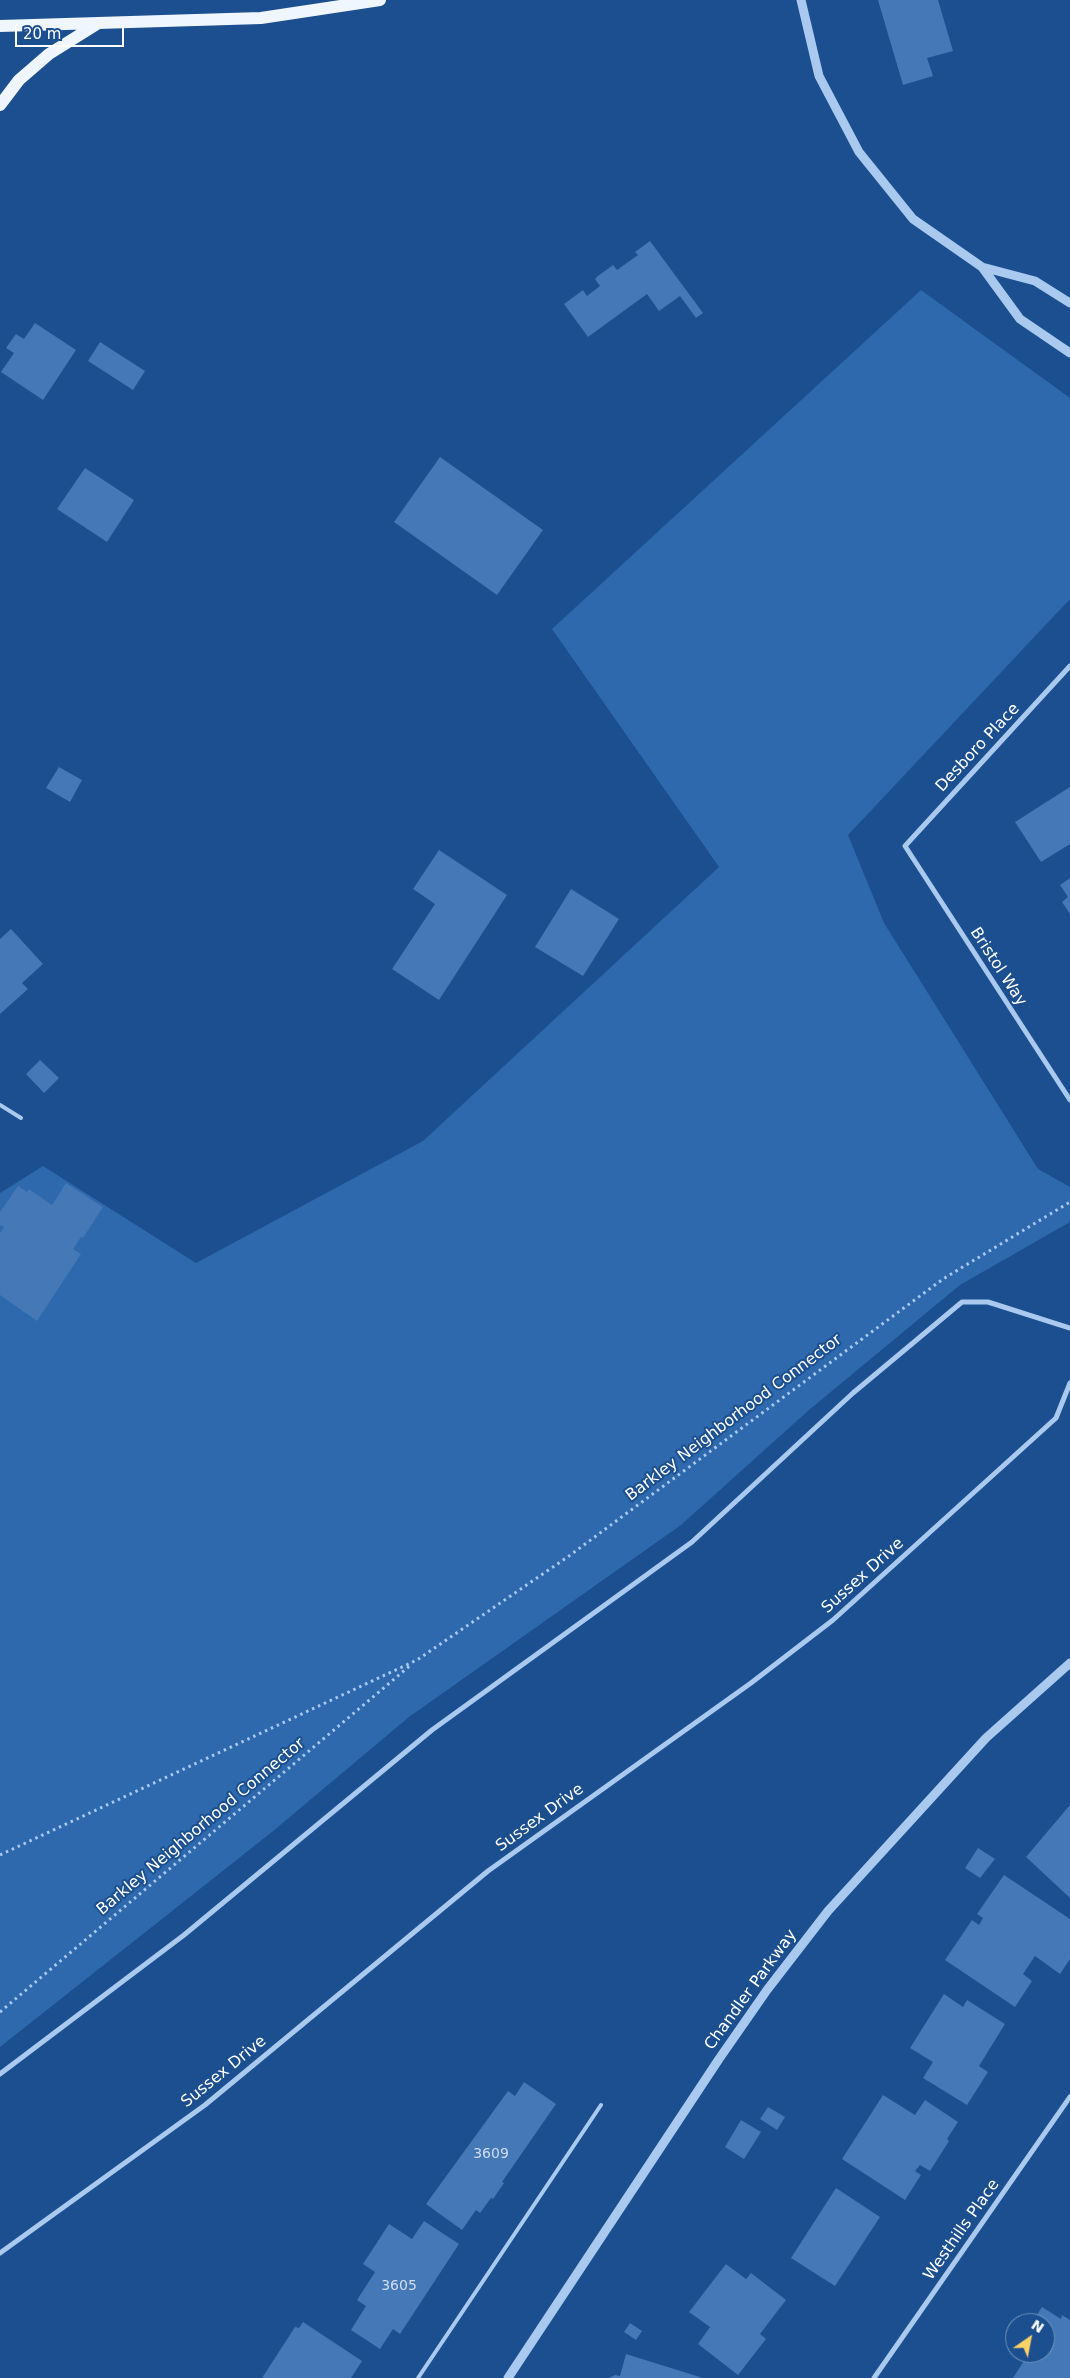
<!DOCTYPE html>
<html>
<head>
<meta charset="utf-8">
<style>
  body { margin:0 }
  #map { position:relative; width:1070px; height:2378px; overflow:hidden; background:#1b4f8f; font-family:"DejaVu Sans",sans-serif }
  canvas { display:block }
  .north { position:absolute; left:1005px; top:2313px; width:50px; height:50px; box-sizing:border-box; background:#1b4f8f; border:1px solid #7695bc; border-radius:50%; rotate:33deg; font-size:14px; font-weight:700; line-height:20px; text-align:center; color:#fff }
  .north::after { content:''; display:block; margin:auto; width:18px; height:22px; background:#ffd166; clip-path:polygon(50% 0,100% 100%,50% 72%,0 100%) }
  .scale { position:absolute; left:15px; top:25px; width:109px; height:22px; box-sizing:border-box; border:2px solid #fff; border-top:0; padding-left:6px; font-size:15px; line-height:18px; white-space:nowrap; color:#fff; -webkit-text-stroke:4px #1b4f8f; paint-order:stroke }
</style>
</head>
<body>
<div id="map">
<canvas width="1070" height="2378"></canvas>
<div class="north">N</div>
<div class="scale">20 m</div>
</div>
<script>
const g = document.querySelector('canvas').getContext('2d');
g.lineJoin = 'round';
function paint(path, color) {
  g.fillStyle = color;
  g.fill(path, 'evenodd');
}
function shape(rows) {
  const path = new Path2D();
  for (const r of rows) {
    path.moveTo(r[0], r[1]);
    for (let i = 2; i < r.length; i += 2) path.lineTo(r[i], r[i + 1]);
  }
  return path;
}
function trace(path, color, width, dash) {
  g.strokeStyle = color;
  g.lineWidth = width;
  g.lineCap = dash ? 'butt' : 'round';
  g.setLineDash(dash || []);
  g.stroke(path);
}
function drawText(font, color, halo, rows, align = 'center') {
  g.font = font + ' "DejaVu Sans",sans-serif';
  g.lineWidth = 4;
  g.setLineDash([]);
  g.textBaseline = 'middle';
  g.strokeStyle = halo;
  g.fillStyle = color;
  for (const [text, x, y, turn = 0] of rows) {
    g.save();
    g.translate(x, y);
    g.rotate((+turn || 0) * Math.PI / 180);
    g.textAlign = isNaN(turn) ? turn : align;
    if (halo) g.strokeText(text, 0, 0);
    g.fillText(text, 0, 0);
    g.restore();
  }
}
const green = shape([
  [921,290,1070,398,1070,599,848,835,884,923,1038,1169,1070,1187,1070,1222,960,1285,809,1410,681,1525,409,1717,272,1832,0,2047,0,1193,43,1166,196,1263,423,1141,719,867,552,629]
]);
const building = shape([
  [878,0,938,0,953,51,927,58,933,76,903,85],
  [650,241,703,313,696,318,680,296,659,311,647,294,588,337,564,304,583,290,587,296,600,286,595,279,598,276,613,265,617,270,638,255,635,252],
  [35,323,76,350,43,400,1,372,14,353,6,348,16,334,24,339],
  [100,342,145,371,133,390,88,361],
  [440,457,543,530,497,595,394,522],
  [85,468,134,500,107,542,57,509],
  [59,767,82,780,70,802,46,788],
  [1070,787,1070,844,1041,862,1015,822],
  [439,850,507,895,439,1000,392,969,435,904,413,889],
  [1070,878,1070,914,1062,902,1068,897,1060,885],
  [571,889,619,919,583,976,535,947],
  [11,929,43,964,22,983,28,989,0,1014,0,939],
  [40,1060,59,1078,44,1093,26,1074],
  [66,1183,103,1207,83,1238,81,1237,73,1249,81,1254,37,1321,0,1295,0,1233,4,1227,0,1225,0,1212,18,1186,27,1192,29,1189,52,1205],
  [1070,1805,1070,1898,1026,1857],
  [978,1848,995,1859,980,1878,965,1868],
  [1004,1875,1070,1919,1070,1959,1060,1974,1035,1956,1023,1974,1032,1981,1015,2007,945,1960,972,1920,979,1925,983,1918,977,1914],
  [944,1994,963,2007,967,2000,1005,2024,979,2066,988,2072,967,2105,923,2078,933,2062,910,2048],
  [524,2082,556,2104,502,2182,504,2183,493,2199,491,2198,480,2213,476,2210,462,2230,426,2204,508,2091,515,2096],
  [883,2095,915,2115,925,2100,958,2122,947,2139,949,2141,930,2171,920,2165,915,2171,921,2175,905,2200,842,2159],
  [768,2107,785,2117,777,2130,760,2119],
  [741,2120,761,2132,744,2159,725,2147],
  [836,2188,880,2217,835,2286,791,2258],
  [424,2221,459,2244,400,2334,393,2329,380,2349,351,2330,366,2306,357,2300,375,2272,363,2264,389,2224,412,2239],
  [726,2264,746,2279,751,2273,786,2300,760,2334,766,2339,738,2375,698,2344,710,2327,689,2312],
  [1042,2307,1061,2319,1062,2315,1070,2320,1070,2378,1013,2378,1029,2353,1045,2353,1045,2323,1032,2323],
  [303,2322,362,2361,351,2378,262,2378,295,2327,299,2328],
  [630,2323,642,2331,636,2340,624,2332],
  [626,2354,703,2378,609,2378,615,2375,620,2376]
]);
const path = shape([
  [0,1855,417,1660,569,1556,943,1279,1070,1202],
  [0,2012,412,1664]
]);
const service = shape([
  [0,1105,21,1118],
  [418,2378,601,2105]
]);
const minor = shape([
  [1070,666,905,846,1070,1100],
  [0,2074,184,1935,432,1730,692,1542,853,1393,962,1302,988,1302,1070,1328],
  [0,2253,205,2105,488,1871,751,1683,833,1620,1056,1418,1070,1383],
  [874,2378,1070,2097]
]);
const tertiary = shape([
  [801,0,819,76,859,152,913,219,982,267,1020,319,1070,353],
  [982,267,1035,281,1070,303],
  [508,2378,719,2059,767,1990,828,1911,986,1738,1070,1663]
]);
const primary = shape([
  [0,26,261,18,380,0],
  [0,105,19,80,49,54,97,24]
]);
const numberNames = [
  ["3609",491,2154],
  ["3605",399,2286]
];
const streetNames = [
  ["Desboro Place",978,748,-47],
  ["Bristol Way",998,967,57],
  ["Barkley Neighborhood Connector",734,1418,-37],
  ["Sussex Drive",863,1576,-42],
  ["Sussex Drive",540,1818,-36],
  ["Barkley Neighborhood Connector",201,1827,-40],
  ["Chandler Parkway",751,1990,-54],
  ["Sussex Drive",224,2072,-39],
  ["Westhills Place",962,2230,-55]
];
paint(green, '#2e69ad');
paint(building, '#4478b7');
trace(path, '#a9c9ee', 3, [2.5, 4]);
trace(service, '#a9c9ee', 4);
trace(minor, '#a9c9ee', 5);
trace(tertiary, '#a9c9ee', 9);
trace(primary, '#f0f6ff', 12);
drawText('14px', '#d0dded', null, numberNames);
drawText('16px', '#fff', '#1b4f8f', streetNames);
</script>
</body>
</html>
